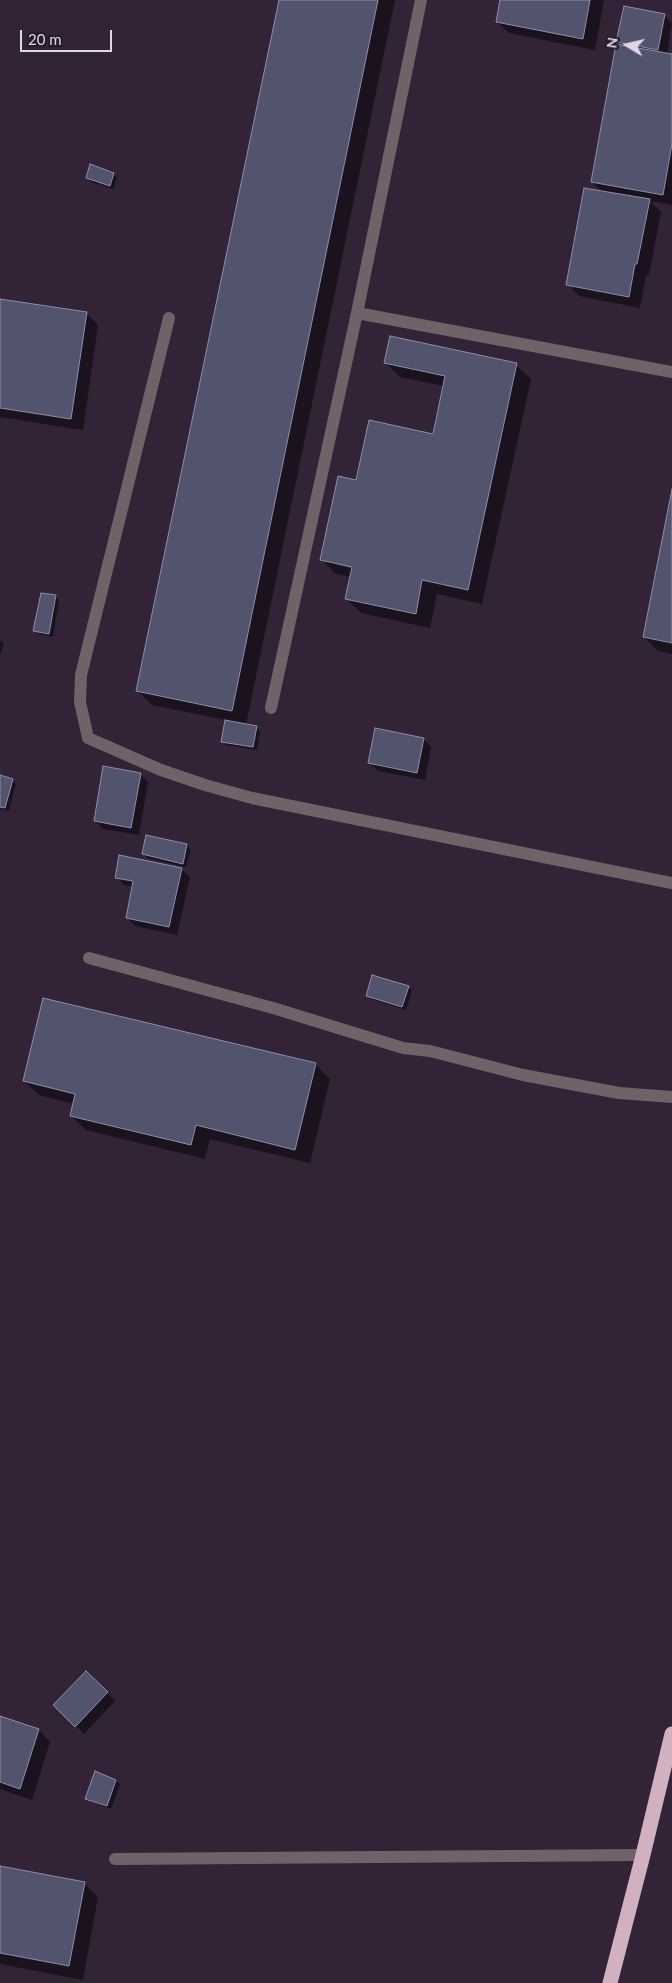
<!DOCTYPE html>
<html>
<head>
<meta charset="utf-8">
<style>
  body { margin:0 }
  #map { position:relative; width:672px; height:1983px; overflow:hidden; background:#322337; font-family:Lato,sans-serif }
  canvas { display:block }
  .north { position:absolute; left:602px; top:20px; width:50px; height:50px; -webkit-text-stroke:4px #281a2d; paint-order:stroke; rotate:279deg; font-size:14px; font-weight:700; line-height:20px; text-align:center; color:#e0d7e4 }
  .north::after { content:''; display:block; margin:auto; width:18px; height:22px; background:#e0d7e4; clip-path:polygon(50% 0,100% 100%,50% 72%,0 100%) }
  .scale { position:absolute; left:20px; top:30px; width:92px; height:22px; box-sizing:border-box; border:2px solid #e0d7e4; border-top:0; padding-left:6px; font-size:15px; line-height:18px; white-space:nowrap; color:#e0d7e4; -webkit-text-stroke:4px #281a2d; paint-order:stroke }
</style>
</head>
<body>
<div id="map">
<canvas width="672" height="1983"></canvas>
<div class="north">N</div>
<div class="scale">20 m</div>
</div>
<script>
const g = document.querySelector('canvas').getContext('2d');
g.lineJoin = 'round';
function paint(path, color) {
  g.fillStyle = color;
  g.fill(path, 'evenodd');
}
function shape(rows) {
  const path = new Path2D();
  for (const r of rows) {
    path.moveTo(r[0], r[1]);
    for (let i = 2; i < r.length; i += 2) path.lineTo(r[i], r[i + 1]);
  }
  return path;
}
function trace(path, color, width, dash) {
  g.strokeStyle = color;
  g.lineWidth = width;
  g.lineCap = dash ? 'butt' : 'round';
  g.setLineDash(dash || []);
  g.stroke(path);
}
const shadow = shape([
  [280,0,395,0,246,725,256,727,260,731,257,750,226,745,222,741,226,720,152,705,138,691],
  [501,0,604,0,595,50,509,33,497,22],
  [625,8,665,16,672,23,667,54,672,55,672,205,650,201,661,212,649,275,646,275,640,308,579,296,568,284,603,192,592,182,622,46,618,42],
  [114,174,117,178,113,189,91,182,87,178],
  [0,300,86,313,98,325,83,430,0,417],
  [386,363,516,365,531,379,482,604,437,594,430,628,361,613,347,599,351,577,336,574,322,560,357,482,434,436,444,386,400,377],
  [337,562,358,567,358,570,337,565],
  [672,495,672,654,658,651,644,637],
  [56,597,59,600,53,637,39,634,35,631],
  [0,640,4,643,0,655],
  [423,739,431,747,425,780,378,771,369,762],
  [140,774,148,782,139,835,103,829,95,821],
  [0,776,12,780,16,784,9,811,0,809],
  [187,846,191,849,186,867,147,858,144,854],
  [181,869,190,877,177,935,135,926,127,918,133,887,124,885,116,877],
  [408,987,412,991,406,1010,371,999,367,995],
  [315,1064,330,1079,310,1163,210,1139,205,1159,86,1130,71,1116,74,1104,39,1095,24,1081],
  [86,1672,115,1701,84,1734,55,1705],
  [0,1718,39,1730,50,1742,32,1800,0,1789],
  [116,1781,120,1784,111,1809,91,1802,87,1798],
  [0,1867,84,1883,98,1897,83,1980,0,1964]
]);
const building = shape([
  [279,0,378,0,232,711,136,691,279,0],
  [500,0,590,0,583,39,496,22,500,0],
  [624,6,665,14,658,50,616,42,624,6],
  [616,44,672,54,672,144,663,195,591,182,616,44],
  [90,164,114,173,110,186,86,178,90,164],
  [584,188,650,199,637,264,635,264,629,297,566,285,584,188],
  [0,299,87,312,71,419,0,408,0,299],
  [390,336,517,363,468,590,422,580,416,614,345,599,352,567,320,560,338,476,356,480,369,420,433,434,445,376,384,363,390,336],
  [672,489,672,643,643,637,672,489],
  [41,593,56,595,49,634,33,631,41,593],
  [225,720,257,726,253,747,221,742,225,720],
  [375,728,424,738,417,773,368,763,375,728],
  [103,766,141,773,131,828,94,821,103,766],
  [0,775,13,779,5,808,0,807,0,775],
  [146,835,187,844,183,864,142,854,146,835],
  [119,855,182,868,169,927,126,918,133,881,115,878,119,855],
  [372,975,409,986,402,1007,366,996,372,975],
  [43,998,316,1063,295,1150,196,1125,191,1145,70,1116,75,1094,23,1081,43,998],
  [86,1671,108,1692,75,1727,53,1705,86,1671],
  [0,1716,39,1729,20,1789,0,1782,0,1716],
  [95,1771,116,1780,107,1806,85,1799,95,1771],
  [0,1866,85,1882,69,1966,0,1953,0,1866]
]);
const lane = shape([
  [421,0,357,313,672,372],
  [271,708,357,313],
  [89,958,273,1008,403,1048,430,1051,523,1075,619,1093,672,1097],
  [115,1859,643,1855]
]);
const street = shape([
  [169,318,81,675,80,702,88,738,161,770,205,785,252,798,672,883]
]);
const highway = shape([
  [610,1983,643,1855,672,1734]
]);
paint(shadow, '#0007');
paint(building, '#52536d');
trace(building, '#8d8eaa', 1);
trace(lane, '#706368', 12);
trace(street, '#706368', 12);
trace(highway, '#d1b1bf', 15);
</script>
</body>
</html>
